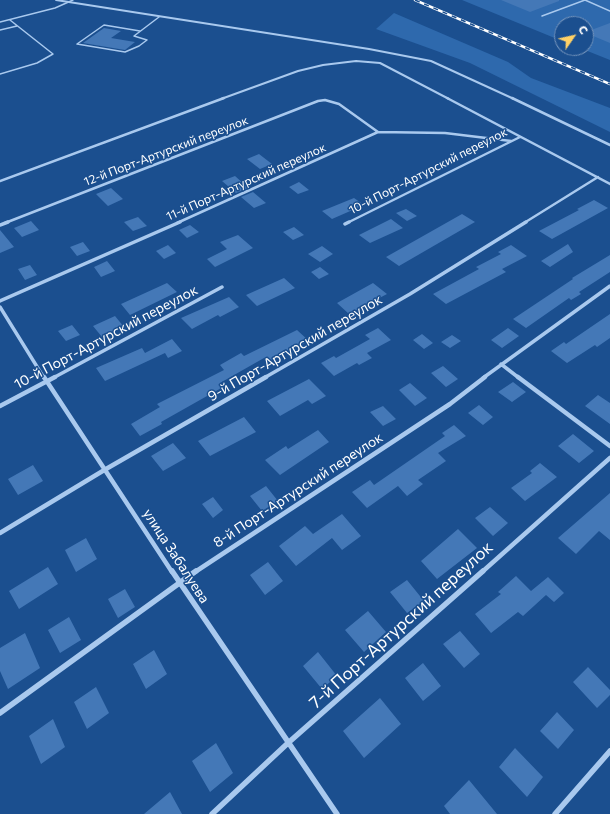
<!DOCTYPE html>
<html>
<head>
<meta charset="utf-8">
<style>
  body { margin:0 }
  #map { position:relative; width:610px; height:814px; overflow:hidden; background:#1b4f8f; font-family:Commissioner,sans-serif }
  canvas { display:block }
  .north { position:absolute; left:554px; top:16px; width:40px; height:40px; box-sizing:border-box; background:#1b4f8f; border:1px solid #7695bc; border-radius:50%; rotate:56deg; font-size:11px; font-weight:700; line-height:16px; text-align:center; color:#fff }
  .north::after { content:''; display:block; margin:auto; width:14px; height:18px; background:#ffd166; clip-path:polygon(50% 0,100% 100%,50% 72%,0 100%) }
</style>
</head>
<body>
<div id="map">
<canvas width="610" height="814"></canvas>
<div class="north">С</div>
</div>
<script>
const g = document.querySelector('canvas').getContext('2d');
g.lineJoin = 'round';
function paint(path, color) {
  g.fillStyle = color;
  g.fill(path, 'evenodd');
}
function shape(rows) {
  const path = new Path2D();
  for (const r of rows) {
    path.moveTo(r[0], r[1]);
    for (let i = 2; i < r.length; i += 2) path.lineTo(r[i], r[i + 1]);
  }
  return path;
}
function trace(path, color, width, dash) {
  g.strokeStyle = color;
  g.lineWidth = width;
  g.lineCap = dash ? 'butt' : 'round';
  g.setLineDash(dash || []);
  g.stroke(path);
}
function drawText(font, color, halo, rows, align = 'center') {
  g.font = font + ' Commissioner,sans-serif';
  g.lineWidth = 3;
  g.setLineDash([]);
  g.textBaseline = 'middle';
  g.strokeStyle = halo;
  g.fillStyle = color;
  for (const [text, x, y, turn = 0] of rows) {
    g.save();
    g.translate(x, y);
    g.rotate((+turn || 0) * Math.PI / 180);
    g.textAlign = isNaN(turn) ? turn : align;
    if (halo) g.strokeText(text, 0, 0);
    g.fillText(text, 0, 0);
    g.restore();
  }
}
const green = shape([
  [462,0,610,0,610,60,580,48,586,48,586,24,562,24,562,41],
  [394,13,508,62,531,78,610,108,610,132,470,63,376,29]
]);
const building = shape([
  [501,0,559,0,559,1,530,12],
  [610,23,610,43,586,33,586,32],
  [104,28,121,31,111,38,135,42,125,50,83,43],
  [259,154,272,164,260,169,247,159],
  [235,176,245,185,248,188,236,193,222,181],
  [299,182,309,190,298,194,289,187],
  [111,188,123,199,108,206,96,194],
  [253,192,266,203,254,208,241,197],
  [354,198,364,205,332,219,322,211],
  [594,200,608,208,552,239,539,231,579,210,577,209],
  [406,209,417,216,407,221,396,213],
  [462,214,475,222,399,266,386,257],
  [138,217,147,226,133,231,124,222],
  [391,219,403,228,370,243,359,235],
  [31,221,39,230,22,237,14,228],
  [190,225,199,232,187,238,179,230],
  [294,227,304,235,293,240,283,232],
  [0,230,14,247,0,253],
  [238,235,253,248,215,267,207,259,227,249,220,242],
  [83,242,90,251,77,256,70,247],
  [568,244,573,252,550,267,541,261],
  [168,245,176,253,164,259,156,251],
  [511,245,527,256,502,269,506,272,446,304,433,294,479,269,476,267,501,254,498,252],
  [322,246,333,254,320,262,308,254],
  [610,255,610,272,579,292,581,294,571,300,569,298,526,328,513,319,573,279,572,278],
  [107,261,115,271,101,277,94,267],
  [30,265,37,275,25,280,18,269],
  [320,267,329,274,319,279,311,272],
  [284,278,295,288,257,306,246,295],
  [167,283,177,292,130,315,121,304],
  [373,283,387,294,349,314,337,303],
  [229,297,239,307,220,317,218,315,192,329,181,318],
  [610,314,610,338,597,347,595,345,567,363,551,351,564,342,566,344],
  [115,316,124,327,102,337,93,326],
  [72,325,80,335,66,341,58,331],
  [378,328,391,340,367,353,372,358,359,365,357,363,334,376,321,363,334,356,336,358,370,339,365,335],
  [508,328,519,336,502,348,491,340],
  [297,330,309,341,268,362,264,358,220,383,223,387,161,422,162,424,140,436,131,424,160,407,157,404,224,370,220,365,241,353,244,356],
  [422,334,433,343,424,349,413,340],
  [452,335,461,341,450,348,441,342],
  [172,339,182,351,168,358,165,353,105,381,96,368,142,348,145,353],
  [443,366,458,379,446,387,431,373],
  [309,379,326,396,312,404,308,400,280,416,267,401],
  [513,382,526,392,512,402,498,392],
  [410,383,427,398,415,406,399,390],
  [598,395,610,403,610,424,585,406],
  [479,405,493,417,483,425,468,413],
  [383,406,396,419,383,426,370,412],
  [244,417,256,432,210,456,198,441],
  [454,425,466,436,438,453,446,461,418,480,423,484,407,496,398,486,367,508,352,492,370,480,374,485,445,436,442,433],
  [318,430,329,442,280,475,265,460,286,446,288,449],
  [573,434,594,451,579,463,558,446],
  [173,443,186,458,163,471,151,456],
  [540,463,557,477,525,501,511,488,532,473,530,471],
  [33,465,43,481,18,495,8,479],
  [266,486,278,501,262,511,250,496],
  [610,493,610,540,599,531,576,554,558,538],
  [213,497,223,510,213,518,202,504],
  [490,507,508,523,493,536,475,518],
  [342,514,361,536,342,550,332,538,296,566,279,546,305,526,313,534],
  [458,529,477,548,437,579,421,561],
  [86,538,97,559,76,572,65,550],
  [268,562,283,581,265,595,250,575],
  [48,567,58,584,19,609,9,591],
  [516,576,531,591,548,577,564,593,554,602,546,595,523,616,518,612,491,633,475,614,501,594,498,592],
  [407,580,424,601,407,613,390,592],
  [125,589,135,607,118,618,108,599],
  [368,611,386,632,364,652,345,630],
  [69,617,81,640,60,653,48,630],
  [460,631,480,654,464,668,443,644],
  [25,633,40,668,8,689,0,671,0,648],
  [154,650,167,674,146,689,133,664],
  [318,652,337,676,322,689,303,666],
  [423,663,441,686,423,701,405,678],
  [588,667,610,690,610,695,597,708,573,682],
  [96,687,109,713,87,729,74,702],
  [380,698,401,724,364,758,343,731],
  [557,712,574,730,558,749,540,731],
  [53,719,65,747,41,764,29,736],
  [216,743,233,773,210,792,192,761],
  [515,748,543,777,527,797,499,767],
  [469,780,497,814,450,814,444,806],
  [170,792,182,814,144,814]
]);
const lane = shape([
  [542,16,585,0,610,11],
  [0,22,55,8,73,0],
  [0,30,17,26],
  [140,31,104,25,77,44,125,52,139,46,147,40,134,36,159,17],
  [0,74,37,63,53,54,10,20]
]);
const streetFar4 = shape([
  [56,0,369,49,431,61,514,99],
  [221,99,298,71,323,65,356,61,380,63,449,99]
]);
const streetFar3 = shape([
  [447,98,610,184],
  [512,98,610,145],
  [0,181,224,98],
  [5,223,318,101,325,100,339,104,378,132],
  [177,223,378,132,445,133,511,141],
  [347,223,520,137],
  [524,223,598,177]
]);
const streetFar2 = shape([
  [345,224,349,222],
  [0,225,8,222],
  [0,301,180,222],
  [0,307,44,378],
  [501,364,519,378],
  [53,378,222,287],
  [264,378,410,294,526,222],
  [483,378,610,286]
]);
const streetFar1 = shape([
  [44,377,172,572],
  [518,377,610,446],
  [0,406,55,377],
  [0,533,106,469,266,377],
  [195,572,450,404,485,377],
  [482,572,610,458]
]);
const street = shape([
  [172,571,337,814],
  [0,713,196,571],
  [212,814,288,743,483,571],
  [555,814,610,751]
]);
const rail = shape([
  [415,0,610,84]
]);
const farStreetnames = [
  ["12-й Порт-Артурский переулок",166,151,-21],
  ["10-й Порт-Артурский переулок",428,171,-27],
  ["11-й Порт-Артурский переулок",246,182,-24]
];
const streetNames = [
  ["10-й Порт-Артурский переулок",106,337,-28],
  ["9-й Порт-Артурский переулок",295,348,-30],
  ["8-й Порт-Артурский переулок",298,490,-33],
  ["улица Забалуева",176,556,57]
];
const nearStreetnames = [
  ["7-й Порт-Артурский переулок",401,625,-42]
];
paint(green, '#2e69ad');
paint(building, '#4478b7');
trace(lane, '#a9c9ee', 1.5);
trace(streetFar4, '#a9c9ee', 2);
trace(streetFar3, '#a9c9ee', 2.5);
trace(streetFar2, '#a9c9ee', 3.5);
trace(streetFar1, '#a9c9ee', 4.5);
trace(street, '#a9c9ee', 5.5);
trace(rail, '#fff', 2.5);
trace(rail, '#1b4f8f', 1.5, [5]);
drawText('12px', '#fff', '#1b4f8f', farStreetnames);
drawText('14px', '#fff', '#1b4f8f', streetNames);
drawText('17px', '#fff', '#1b4f8f', nearStreetnames);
</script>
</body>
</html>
